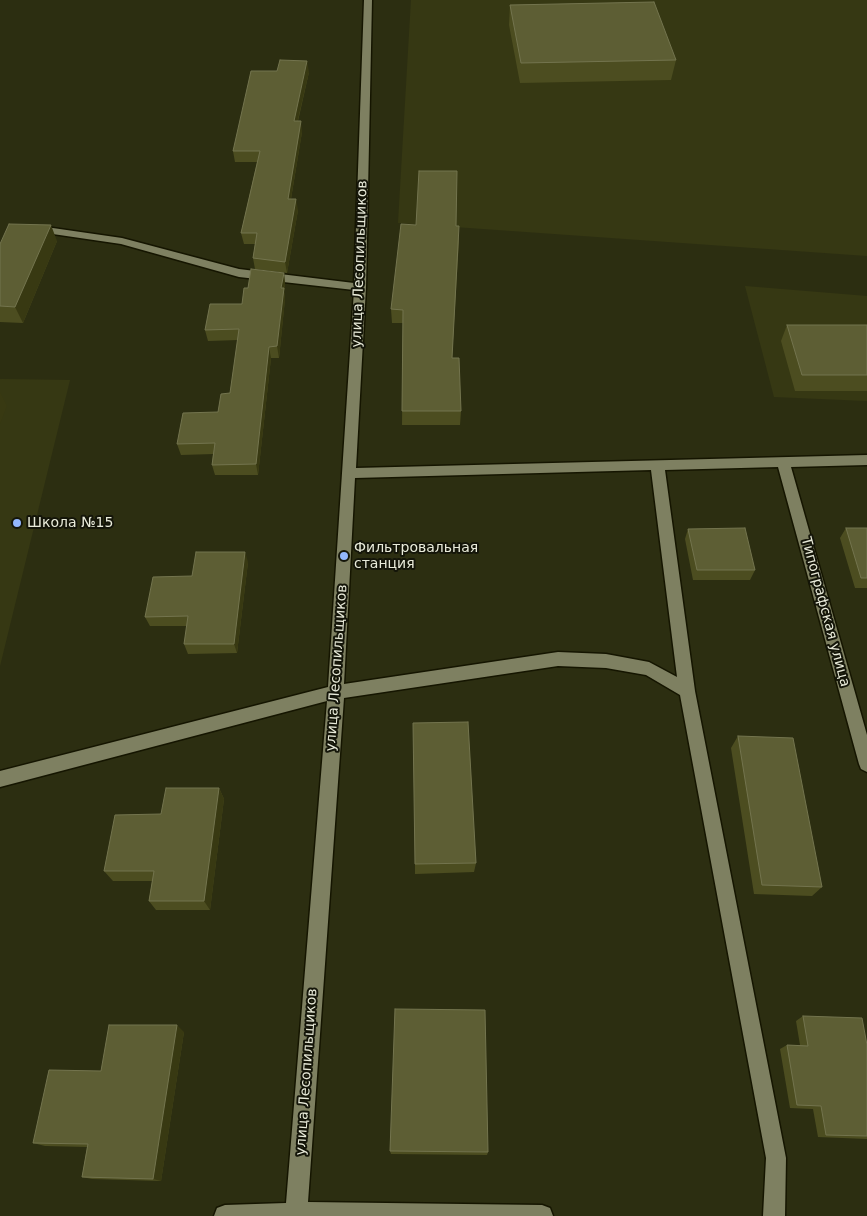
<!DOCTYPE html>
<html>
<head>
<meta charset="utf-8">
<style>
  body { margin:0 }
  canvas { display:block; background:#2c2e11 }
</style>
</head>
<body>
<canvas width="867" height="1216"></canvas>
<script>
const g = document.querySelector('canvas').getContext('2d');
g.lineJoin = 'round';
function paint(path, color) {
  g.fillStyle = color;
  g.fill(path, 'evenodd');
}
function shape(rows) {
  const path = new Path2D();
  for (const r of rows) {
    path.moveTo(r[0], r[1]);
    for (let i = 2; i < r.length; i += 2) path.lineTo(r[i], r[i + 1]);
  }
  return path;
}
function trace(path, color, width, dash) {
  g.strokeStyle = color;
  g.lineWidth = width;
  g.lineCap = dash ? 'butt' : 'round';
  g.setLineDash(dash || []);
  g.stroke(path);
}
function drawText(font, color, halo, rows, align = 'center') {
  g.font = font + ' "DejaVu Sans",sans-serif';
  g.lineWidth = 4;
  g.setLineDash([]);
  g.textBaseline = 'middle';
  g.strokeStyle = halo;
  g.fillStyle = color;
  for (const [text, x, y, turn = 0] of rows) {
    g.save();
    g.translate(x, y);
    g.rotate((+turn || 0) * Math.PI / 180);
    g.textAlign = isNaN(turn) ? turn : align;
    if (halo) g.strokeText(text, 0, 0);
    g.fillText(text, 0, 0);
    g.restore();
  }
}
const built = shape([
  [411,0,867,0,867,256,398,223],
  [745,286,867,296,867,401,774,397],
  [0,379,70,380,0,666]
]);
const minor = shape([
  [364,0,372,0,366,287,356,468,867,455,867,465,791,467,867,735,867,772,861,769,859,764,778,467,665,470,695,691,786,1158,785,1216,763,1216,766,1158,680,695,646,675,606,668,558,666,344,698,308,1202,542,1205,550,1208,553,1216,214,1216,217,1208,225,1205,286,1203,327,701,0,787,0,771,328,687,354,290,239,277,121,244,39,232,34,229,39,226,122,238,239,269,354,283,364,0],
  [651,470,677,677,649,662,606,654,558,652,344,684,355,478,651,470]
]);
const wall = shape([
  [510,5,676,60,671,80,520,83,509,25],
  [309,72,298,121,302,132,291,199,298,210,287,273,255,269,253,258,255,244,244,244,241,233,257,162,235,162,233,151],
  [456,226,459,240,452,358,461,411,460,425,402,425,403,323,392,323,391,309],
  [57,241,23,323,0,322,0,244],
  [284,273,285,284,284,291,285,299,279,358,271,358,258,475,215,475,212,465,213,454,181,455,177,444,218,412,230,393,238,340,208,341,205,330],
  [787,325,867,325,867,391,795,391,781,341],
  [846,528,867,528,867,588,855,588,840,538],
  [688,529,755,570,750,580,693,580,685,539],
  [248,562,237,653,188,654,184,644,187,626,150,626,145,617,192,576],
  [738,736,822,887,812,896,754,894,731,748],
  [219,788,224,799,210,910,156,910,149,901,152,881,113,881,104,871,161,814],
  [476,863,474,872,415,874,415,864],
  [803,1016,867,1045,867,1139,818,1137,813,1109,790,1108,780,1049,787,1045,800,1045,796,1021],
  [184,1032,161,1181,92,1179,82,1177,87,1147,45,1146,33,1143,101,1071],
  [390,1151,488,1152,487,1155,391,1154]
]);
const shadedWall = shape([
  [307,61,309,72,295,132,294,121],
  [301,121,302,132,289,210,288,199],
  [296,199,298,210,287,273,285,262],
  [51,225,57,241,23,323,15,307],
  [284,273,285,284,284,291,285,299,279,358,277,346,281,288],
  [269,347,271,358,258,475,256,464],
  [0,392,7,406,0,424],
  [245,552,248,562,237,653,234,644],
  [219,788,224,799,210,910,204,901],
  [177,1025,184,1032,161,1181,153,1179]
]);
const building = shape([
  [654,2,676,60,521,63,510,5,654,2],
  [280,60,307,61,294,121,301,121,288,199,296,199,285,262,253,258,257,233,241,233,260,151,233,151,251,71,277,71,280,60],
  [419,171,457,171,456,226,459,226,452,358,459,358,461,411,402,411,403,310,391,309,401,224,416,225,419,171],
  [9,224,51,225,15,307,0,306,0,244,9,224],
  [251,269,284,273,281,288,284,288,277,346,269,347,256,464,212,465,215,443,177,444,183,413,218,412,221,394,230,393,239,329,205,330,210,304,242,304,244,288,248,288,251,269],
  [787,325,867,325,867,375,802,375,787,325],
  [745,528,755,570,697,570,688,529,745,528],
  [846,528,867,528,867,578,861,578,846,528],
  [196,552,245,552,234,644,184,644,188,616,145,617,153,577,192,576,196,552],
  [468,722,476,863,415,864,413,723,468,722],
  [738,736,793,738,822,887,762,885,738,736],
  [166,788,219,788,204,901,149,901,154,871,104,871,115,815,161,814,166,788],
  [395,1009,485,1010,488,1152,390,1151,395,1009],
  [803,1016,862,1018,867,1045,867,1136,826,1135,821,1106,797,1105,787,1045,808,1046,803,1016],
  [109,1025,177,1025,153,1179,82,1177,88,1144,33,1143,49,1070,101,1071,109,1025]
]);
const markers = [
  [17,523,5,"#93b7fd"],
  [344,556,5,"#93b7fd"]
];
const streetNames = [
  ["улица Лесопильщиков",360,264,-88],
  ["Типографская улица",825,612,75],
  ["улица Лесопильщиков",337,668,-86],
  ["улица Лесопильщиков",307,1072,-86]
];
const poiNames = [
  ["Школа №15",27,523],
  ["Фильтровальная",354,548],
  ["станция",354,564]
];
paint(built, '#363813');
trace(minor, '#151500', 3);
paint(minor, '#7e8061');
paint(wall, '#4c4d20');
paint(shadedWall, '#383912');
paint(building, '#5d5e34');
trace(building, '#73744e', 1);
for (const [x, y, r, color] of markers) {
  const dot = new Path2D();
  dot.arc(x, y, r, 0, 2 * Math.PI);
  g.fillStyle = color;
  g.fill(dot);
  trace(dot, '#141509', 2);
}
drawText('14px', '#e9ebda', '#141509', streetNames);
drawText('14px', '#e9ebda', '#141509', poiNames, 'left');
</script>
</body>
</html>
